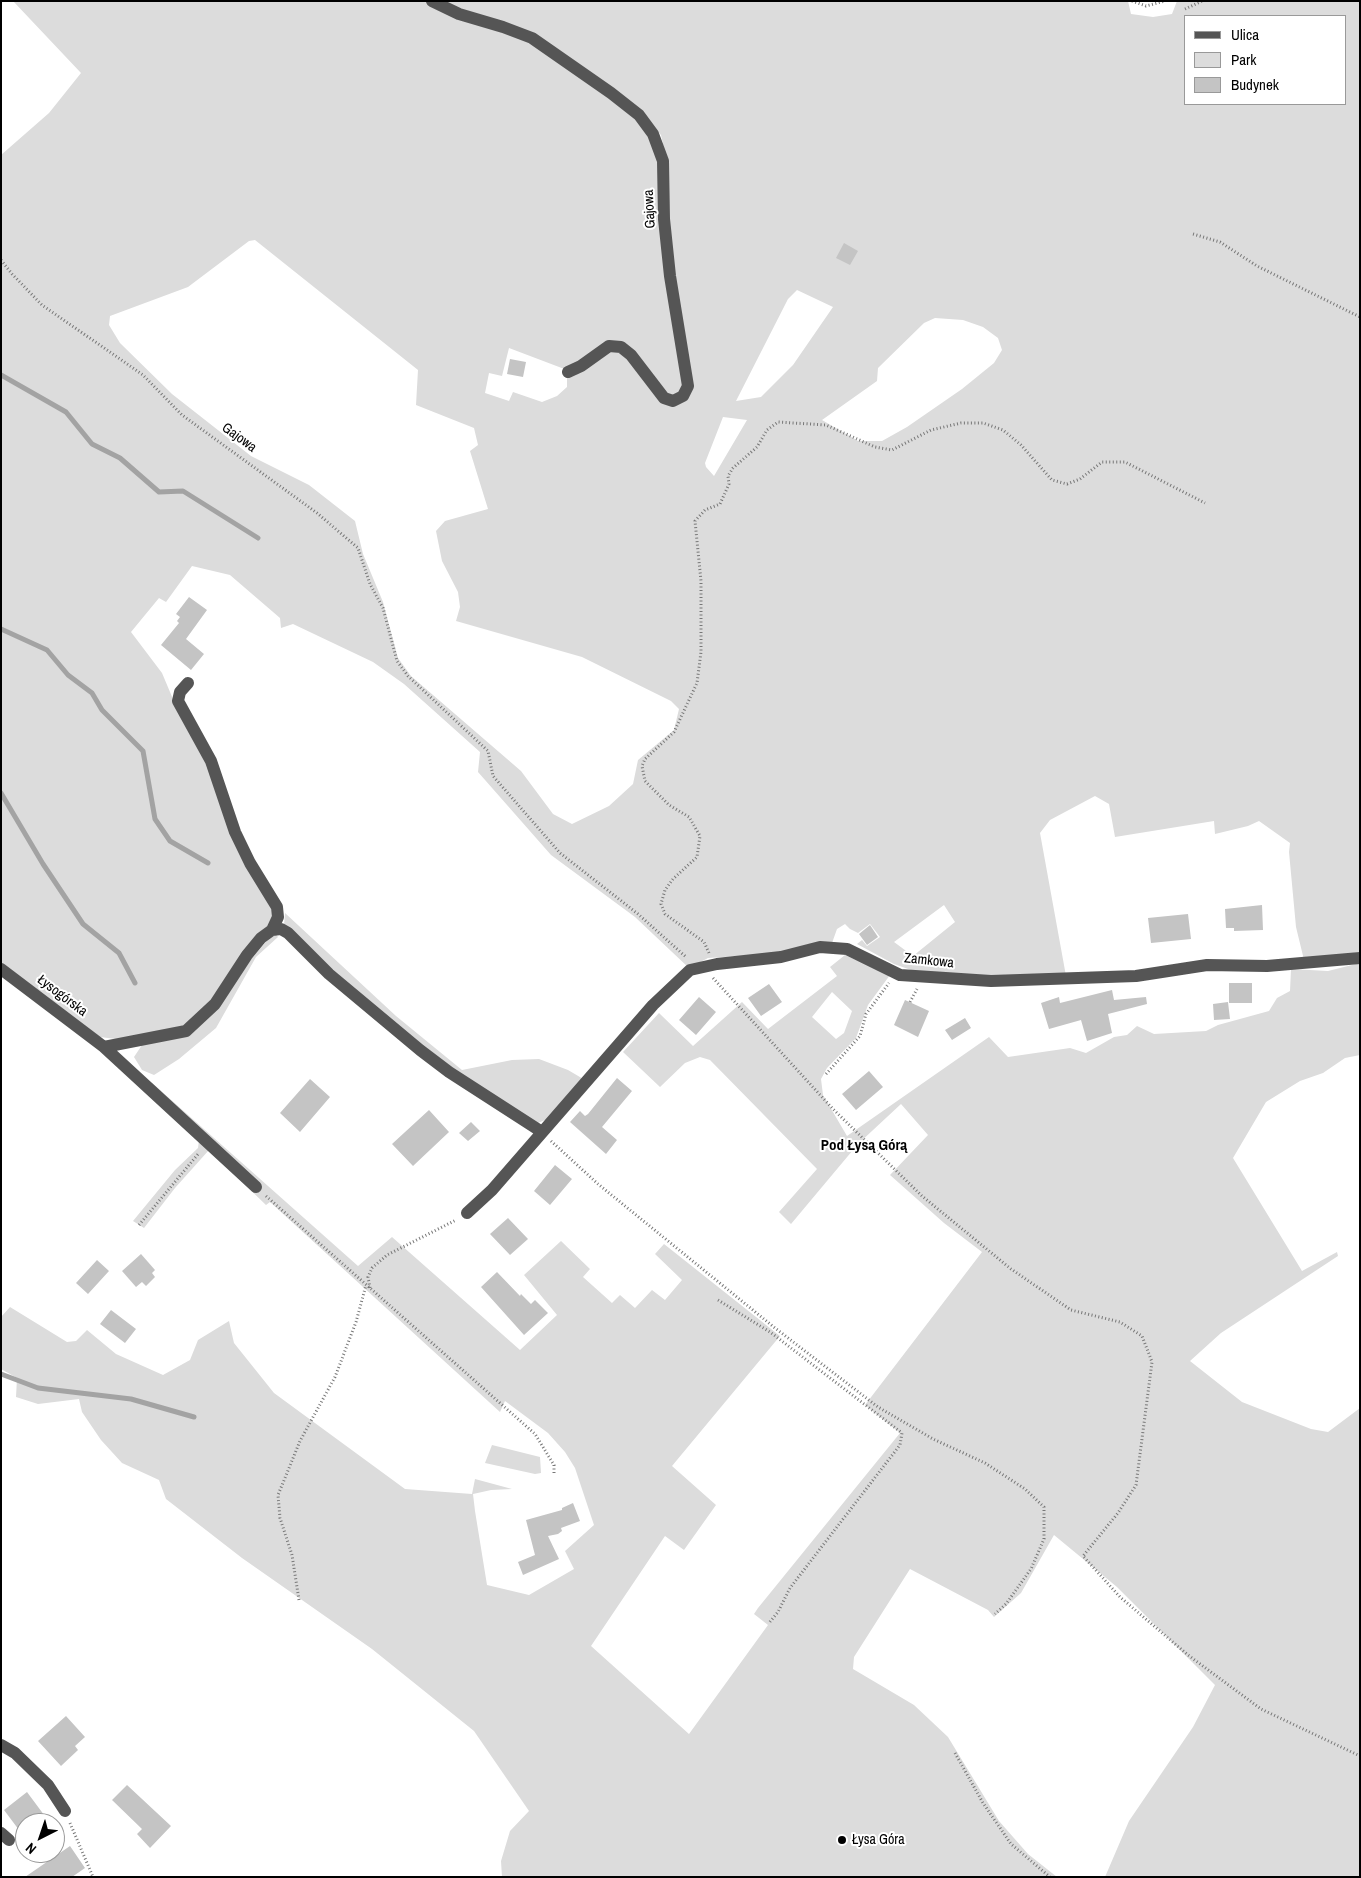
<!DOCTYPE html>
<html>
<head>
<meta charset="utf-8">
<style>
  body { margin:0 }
  #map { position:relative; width:1361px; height:1878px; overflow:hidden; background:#fff; font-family:"Archivo Narrow",sans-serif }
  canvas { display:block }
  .frame { position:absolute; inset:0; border:2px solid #000; pointer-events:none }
  .legend { position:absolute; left:1184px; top:15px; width:162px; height:90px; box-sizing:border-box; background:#fff; border:1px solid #999; margin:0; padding:6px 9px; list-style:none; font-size:15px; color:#000 }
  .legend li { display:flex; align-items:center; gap:10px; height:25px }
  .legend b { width:25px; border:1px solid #999 }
  .north { position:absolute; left:15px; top:1813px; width:50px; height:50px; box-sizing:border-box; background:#fff; border:1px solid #999; border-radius:50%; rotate:221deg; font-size:14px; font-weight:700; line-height:20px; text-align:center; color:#000 }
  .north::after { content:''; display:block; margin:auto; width:18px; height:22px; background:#000; clip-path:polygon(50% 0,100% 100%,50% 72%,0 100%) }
</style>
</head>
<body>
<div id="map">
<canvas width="1361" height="1878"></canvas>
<div class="frame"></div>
<ul class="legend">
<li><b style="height:6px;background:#555"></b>Ulica</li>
<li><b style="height:14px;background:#dcdcdc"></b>Park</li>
<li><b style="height:14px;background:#c4c4c4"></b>Budynek</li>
</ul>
<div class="north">N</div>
</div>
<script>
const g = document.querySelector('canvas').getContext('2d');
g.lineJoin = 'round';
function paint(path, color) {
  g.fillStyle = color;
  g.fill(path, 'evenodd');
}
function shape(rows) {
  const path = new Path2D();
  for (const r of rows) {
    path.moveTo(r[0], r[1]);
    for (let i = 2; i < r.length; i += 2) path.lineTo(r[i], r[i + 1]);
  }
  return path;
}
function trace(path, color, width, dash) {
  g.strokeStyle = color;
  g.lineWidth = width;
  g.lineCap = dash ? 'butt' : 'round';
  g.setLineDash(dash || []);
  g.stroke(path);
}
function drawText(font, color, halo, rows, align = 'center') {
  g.font = font + ' "Archivo Narrow",sans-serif';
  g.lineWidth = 4;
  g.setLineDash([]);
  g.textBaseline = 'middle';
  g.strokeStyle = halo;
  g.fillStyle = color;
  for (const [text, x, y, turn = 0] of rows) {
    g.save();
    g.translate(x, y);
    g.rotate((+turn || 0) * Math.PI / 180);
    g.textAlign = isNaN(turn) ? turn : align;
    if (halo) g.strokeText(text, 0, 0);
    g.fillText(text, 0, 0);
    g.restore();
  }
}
const green = shape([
  [13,1,426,1,525,38,630,111,655,146,671,247,667,162,661,135,639,111,559,51,439,1,1128,1,1131,14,1153,17,1172,14,1177,1,1360,1,1360,952,1304,960,1296,927,1289,852,1290,843,1259,821,1248,826,1215,834,1214,821,1115,837,1109,804,1095,796,1050,820,1040,833,1066,976,967,976,911,970,894,964,857,944,862,940,867,946,880,937,870,924,858,933,850,929,845,924,837,929,832,943,772,954,708,958,689,968,635,917,551,855,478,772,480,752,404,684,373,662,293,624,281,628,280,618,230,575,192,566,166,602,159,598,131,632,162,673,178,711,200,749,272,905,273,921,212,1003,185,1026,124,1040,100,1037,1,965,1,155,49,113,81,73],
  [1185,16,1345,16,1345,104,1185,104],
  [255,240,418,370,416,405,474,428,478,445,470,451,488,509,445,521,436,531,442,561,458,592,460,607,456,621,582,657,671,701,679,709,674,730,638,760,633,784,609,806,572,824,553,814,521,771,411,676,398,658,383,602,363,554,355,521,309,485,251,456,172,394,120,343,109,325,110,316,188,287,249,241],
  [797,290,833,307,793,365,761,397,736,401,788,299],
  [935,318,963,320,983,327,998,338,1002,350,994,363,962,389,907,427,882,441,858,441,822,420,877,381,878,368,924,323],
  [509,348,567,370,567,387,557,396,542,402,513,392,509,401,485,393,489,373,502,376],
  [723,417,747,420,714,476,706,467,705,463],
  [944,905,955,922,913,956,894,942],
  [285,913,396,1016,462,1070,512,1060,539,1059,568,1070,585,1080,550,1118,538,1123,457,1073,364,999,284,925],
  [275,933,278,937,256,957,216,1028,179,1059,154,1075,142,1070,134,1057,142,1045,168,1040,228,987,270,937],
  [845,955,890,975,868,1005,856,1038,827,1068,821,1079,823,1095,847,1136,989,1037,1008,1057,1070,1048,1086,1053,1114,1037,1127,1035,1137,1026,1154,1034,1206,1031,1218,1025,1269,1011,1277,998,1290,991,1291,969,1328,971,1360,963,1360,1055,1345,1058,1323,1073,1300,1081,1266,1102,1233,1158,1302,1271,1337,1252,1338,1256,1221,1333,1190,1361,1242,1402,1311,1429,1328,1432,1360,1408,1360,1877,1105,1877,1129,1821,1193,1727,1215,1685,1117,1587,1054,1535,1021,1593,994,1617,988,1610,910,1569,854,1657,853,1669,914,1705,948,1737,999,1821,1028,1854,1057,1877,502,1877,501,1861,510,1831,529,1811,474,1731,372,1649,242,1558,166,1499,159,1480,122,1463,101,1440,82,1412,79,1399,38,1404,16,1397,17,1378,1,1369,1,1317,10,1307,67,1342,76,1341,87,1330,116,1354,163,1375,190,1360,198,1340,229,1321,234,1343,274,1393,405,1489,472,1494,475,1479,512,1489,491,1490,473,1494,475,1511,487,1585,529,1595,574,1569,565,1551,594,1525,575,1468,565,1452,548,1433,505,1401,500,1412,270,1202,266,1205,209,1150,175,1188,144,1228,133,1221,175,1170,198,1148,199,1140,151,1082,358,1266,392,1237,520,1350,557,1315,524,1275,561,1241,590,1269,583,1277,612,1303,620,1295,635,1308,652,1290,665,1300,682,1280,655,1254,664,1244,780,1336,672,1466,716,1505,684,1550,665,1536,591,1646,689,1734,768,1625,754,1614,758,1608,900,1433,865,1405,982,1252,944,1223,890,1175,928,1135,901,1104,858,1144,791,1224,779,1212,817,1169,710,1060,700,1057,685,1063,660,1087,623,1052,659,1013,693,1046,742,1002,768,1029,837,976,830,967],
  [832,992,852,1011,844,1033,836,1039,812,1017],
  [492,1445,540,1457,541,1473,535,1474,485,1463]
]);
const stream = shape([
  [1,375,66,412,92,444,120,458,159,492,183,491,258,538],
  [1,629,47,650,68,675,92,693,102,710,143,751,155,819,170,841,208,863],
  [1,793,43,864,83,924,119,953,135,983],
  [1,1374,38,1388,131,1399,194,1417]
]);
const building = shape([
  [844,243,858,251,850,265,836,258],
  [510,359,526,362,523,377,507,374],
  [189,597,207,610,186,639,204,654,191,670,161,645,179,623,177,621,180,617,176,614],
  [1262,905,1263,930,1234,931,1234,928,1226,928,1225,909],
  [1188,914,1191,939,1151,943,1148,918],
  [870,925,878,937,867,945,859,934],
  [1229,983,1252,983,1252,1003,1229,1003],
  [769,984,782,1002,761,1016,748,998],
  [1112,990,1114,1000,1146,997,1147,1004,1108,1014,1112,1033,1087,1041,1081,1020,1049,1029,1041,1003,1059,997,1060,1003],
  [699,997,716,1012,696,1035,679,1020],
  [905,1000,929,1011,918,1037,894,1025],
  [1228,1002,1230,1019,1214,1020,1213,1004],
  [965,1018,971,1028,952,1040,945,1030],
  [869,1071,883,1087,856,1110,842,1094],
  [617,1078,632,1091,602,1127,617,1140,606,1154,570,1122,580,1111,585,1116,588,1114],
  [310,1079,330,1097,300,1132,280,1113],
  [429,1110,449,1132,413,1166,392,1144],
  [471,1122,480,1131,468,1141,459,1133],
  [555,1165,572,1179,550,1205,534,1191],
  [508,1218,528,1239,510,1255,490,1234],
  [141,1254,155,1270,152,1273,155,1277,146,1286,142,1282,136,1287,122,1271],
  [97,1260,109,1271,88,1294,76,1283],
  [497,1272,520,1296,521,1294,531,1304,535,1300,548,1313,524,1335,481,1287],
  [111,1310,136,1329,125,1343,100,1324],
  [573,1503,580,1521,561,1528,562,1531,558,1534,548,1536,559,1559,523,1575,518,1562,535,1555,526,1520,562,1510,562,1508],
  [66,1716,85,1737,75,1746,78,1750,61,1766,38,1741],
  [127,1785,171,1826,150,1848,137,1834,142,1829,112,1800],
  [27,1792,50,1823,25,1823,25,1838,4,1810],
  [70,1846,85,1868,72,1877,25,1877]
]);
const path = shape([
  [1132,1,1146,6,1165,1],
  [1185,9,1202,1],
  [1193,234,1220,242,1257,266,1360,317],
  [1,260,12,274,42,305,143,375,182,415,317,513,358,548,370,584,383,608,397,661,408,676,488,751,493,776,560,853,638,914,686,957],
  [709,953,704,942,665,914,661,904,665,890,673,879,697,857,700,836,689,817,669,805,645,781,642,766,645,759,674,732,697,683,701,652,701,581,695,521,705,510,720,504,729,484,728,476,733,468,757,447,767,430,778,422,826,425,875,447,892,450,931,430,961,423,983,423,1003,430,1021,445,1052,480,1067,484,1080,479,1102,462,1125,462,1205,503],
  [713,978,833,1109,922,1196,1011,1269,1071,1310,1120,1322,1142,1336,1152,1362,1136,1485,1118,1513,1083,1556,1120,1597,1188,1655,1261,1709,1360,1756],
  [910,1002,917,989],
  [826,1074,860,1036,866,1014,889,983],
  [551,1141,598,1184,775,1328,878,1407,933,1439,985,1463,1025,1489,1044,1507,1044,1539,1031,1569,1006,1604,995,1614],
  [266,1196,535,1434,554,1465,554,1474],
  [139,1225,199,1153],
  [370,1288,368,1277,372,1268,387,1255,456,1220],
  [718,1300,770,1332,902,1433,900,1445,790,1588,778,1612,769,1623],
  [299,1600,292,1555,280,1518,278,1495,300,1441,335,1377,356,1322,366,1285],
  [955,1753,983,1803,1011,1844,1050,1877],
  [70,1823,93,1877]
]);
const minor = shape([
  [432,1,459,14,503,27,532,38,611,93,639,115,653,134,663,161,664,219,670,276,688,386,683,396,673,401,664,398,631,355,621,347,609,346,581,366,568,372],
  [188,683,180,692,178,701,211,761,235,832,250,863,277,907,278,917,272,930],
  [1,969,104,1047,256,1187],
  [104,1047,186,1031,215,1004,247,955,261,938,272,930,281,929,288,933,329,974,420,1050,449,1072,542,1132],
  [467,1213,492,1190,653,1005,690,970,717,964,781,957,820,947,847,949,900,975,991,981,1136,976,1207,965,1267,966,1360,958],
  [1,1745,15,1753,48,1785,65,1811],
  [1,1833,9,1840]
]);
const markers = [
  [842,1840,5,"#000"]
];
const streetNames = [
  ["Gajowa",650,209,-93],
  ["Gajowa",239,438,36],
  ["Zamkowa",929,961,6],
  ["Łysogórska",62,996,37]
];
const poiNames = [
  ["Łysa Góra",852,1840]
];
const neighbourhoodNames = [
  ["Pod Łysą Górą",864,1146]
];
paint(green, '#dcdcdc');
trace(stream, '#a3a3a3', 5);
paint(building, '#c4c4c4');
trace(path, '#777', 3, [1, 2.5]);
trace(minor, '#555', 12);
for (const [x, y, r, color] of markers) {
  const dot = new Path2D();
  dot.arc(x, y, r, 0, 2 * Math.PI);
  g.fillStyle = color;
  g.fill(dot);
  trace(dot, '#fff', 2);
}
drawText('14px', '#000', '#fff', streetNames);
drawText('14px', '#000', '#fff', poiNames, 'left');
drawText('bold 15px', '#000', '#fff', neighbourhoodNames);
</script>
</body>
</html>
